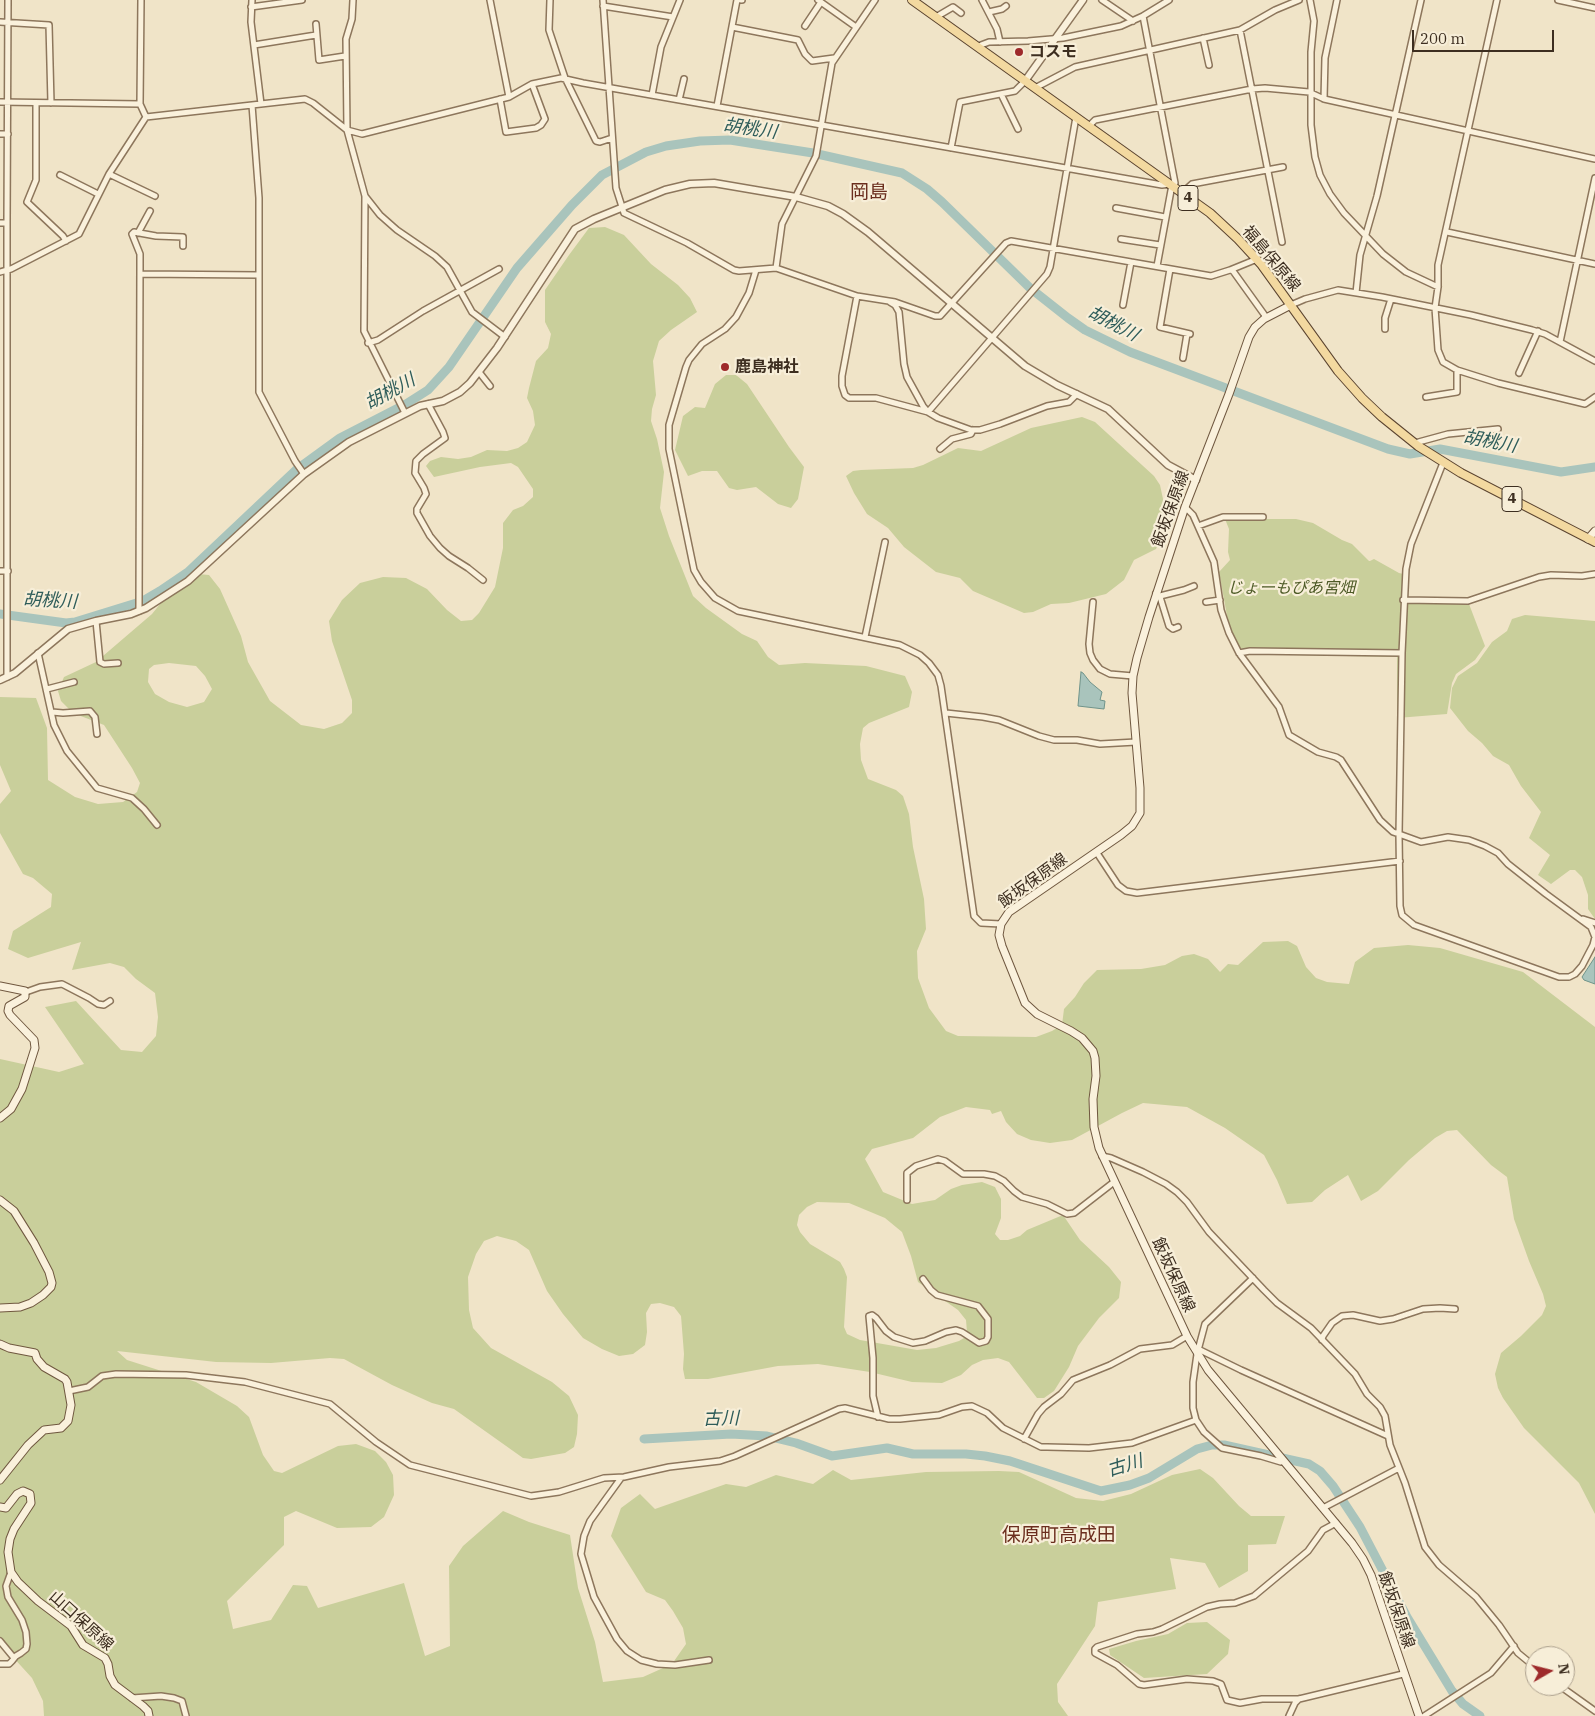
<!DOCTYPE html>
<html>
<head>
<meta charset="utf-8">
<style>
  body { margin:0 }
  #map { position:relative; width:1595px; height:1716px; overflow:hidden; background:#f0e4c8; font-family:"IBM Plex Serif",serif }
  canvas { display:block }
  .north { position:absolute; left:1525px; top:1646px; width:50px; height:50px; box-sizing:border-box; background:#f7eed8; border:1px solid #ada18e; border-radius:50%; rotate:82deg; font-size:14px; font-weight:700; line-height:20px; text-align:center; color:#3d2e20 }
  .north::after { content:''; display:block; margin:auto; width:18px; height:22px; background:#9e2a2b; clip-path:polygon(50% 0,100% 100%,50% 72%,0 100%) }
  .scale { position:absolute; left:1412px; top:30px; width:142px; height:22px; box-sizing:border-box; border:2px solid #3d2e20; border-top:0; padding-left:6px; font-size:15px; line-height:18px; white-space:nowrap; color:#3d2e20; -webkit-text-stroke:4px #f7eed8; paint-order:stroke }
</style>
</head>
<body>
<div id="map">
<canvas width="1595" height="1716"></canvas>
<div class="north">N</div>
<div class="scale">200 m</div>
</div>
<script>
const g = document.querySelector('canvas').getContext('2d');
g.lineJoin = 'round';
function paint(path, color) {
  g.fillStyle = color;
  g.fill(path, 'evenodd');
}
function shape(rows) {
  const path = new Path2D();
  for (const r of rows) {
    path.moveTo(r[0], r[1]);
    for (let i = 2; i < r.length; i += 2) path.lineTo(r[i], r[i + 1]);
  }
  return path;
}
function trace(path, color, width, dash) {
  g.strokeStyle = color;
  g.lineWidth = width;
  g.lineCap = dash ? 'butt' : 'round';
  g.setLineDash(dash || []);
  g.stroke(path);
}
function drawText(font, color, halo, rows, align = 'center') {
  g.font = font + ' "IBM Plex Serif","Noto Sans JP",serif';
  g.lineWidth = 4.5;
  g.setLineDash([]);
  g.textBaseline = 'middle';
  g.strokeStyle = halo;
  g.fillStyle = color;
  for (const [text, x, y, turn = 0] of rows) {
    g.save();
    g.translate(x, y);
    g.rotate((+turn || 0) * Math.PI / 180);
    g.textAlign = isNaN(turn) ? turn : align;
    if (halo) g.strokeText(text, 0, 0);
    g.fillText(text, 0, 0);
    g.restore();
  }
}
const green = shape([
  [605,227,624,235,651,264,678,285,690,298,697,312,671,330,659,341,653,361,656,395,652,409,651,421,657,439,664,472,660,508,669,536,693,596,706,608,742,634,757,641,768,657,779,665,805,663,866,666,905,676,912,692,909,707,869,723,863,728,860,744,861,760,868,779,896,790,903,796,909,814,913,847,924,899,926,929,917,951,918,978,929,1008,946,1031,958,1036,1036,1037,1052,1031,1062,1025,1064,1009,1075,997,1084,983,1097,970,1141,969,1165,965,1182,956,1194,954,1208,959,1220,972,1228,964,1238,965,1263,942,1288,941,1297,946,1306,967,1316,978,1327,982,1349,984,1355,962,1374,948,1408,945,1440,948,1523,972,1595,1027,1595,1514,1579,1483,1524,1428,1503,1398,1498,1388,1495,1374,1501,1353,1521,1336,1542,1315,1546,1306,1543,1294,1529,1261,1514,1219,1507,1177,1491,1165,1457,1130,1447,1131,1435,1138,1409,1160,1378,1191,1361,1201,1348,1175,1325,1190,1312,1202,1287,1204,1277,1180,1264,1155,1225,1128,1187,1107,1143,1103,1122,1113,1072,1140,1050,1143,1031,1140,1017,1134,1006,1122,1001,1111,992,1114,990,1110,966,1107,940,1117,913,1138,872,1149,865,1159,883,1192,912,1204,935,1200,951,1189,962,1185,982,1182,995,1187,1001,1199,1001,1218,995,1234,1000,1240,1008,1240,1020,1236,1027,1230,1063,1215,1080,1240,1109,1267,1121,1282,1119,1298,1099,1318,1078,1346,1069,1367,1054,1391,1044,1398,1037,1398,1009,1362,998,1358,983,1360,972,1365,961,1375,942,1383,912,1382,870,1372,818,1364,778,1366,708,1379,685,1379,683,1369,684,1354,681,1316,674,1307,660,1303,651,1304,646,1313,647,1332,645,1345,633,1354,619,1356,602,1349,583,1338,563,1314,547,1291,529,1250,516,1241,497,1236,484,1241,476,1254,468,1277,469,1310,473,1328,491,1348,552,1382,569,1396,578,1415,577,1434,574,1447,565,1453,531,1459,523,1458,454,1409,432,1403,392,1385,344,1359,330,1358,271,1363,216,1362,117,1351,127,1360,196,1382,237,1406,249,1417,263,1455,274,1471,282,1473,338,1446,356,1444,375,1451,386,1462,393,1475,394,1495,384,1517,371,1527,337,1528,296,1511,284,1517,284,1545,227,1601,233,1629,271,1620,293,1585,307,1586,318,1608,404,1583,425,1656,450,1646,449,1566,463,1546,503,1511,529,1522,570,1535,578,1588,595,1642,603,1682,643,1677,672,1664,686,1644,683,1628,673,1611,665,1600,646,1592,611,1536,621,1508,640,1494,655,1509,726,1484,746,1487,776,1475,813,1484,833,1470,851,1480,926,1472,999,1471,1019,1472,1076,1498,1103,1501,1131,1494,1172,1475,1200,1469,1213,1478,1239,1506,1251,1516,1285,1516,1276,1544,1248,1545,1248,1571,1219,1588,1205,1563,1170,1558,1176,1589,1098,1602,1095,1626,1057,1684,1058,1702,1068,1716,44,1716,43,1701,32,1678,11,1655,0,1640,0,1059,59,1072,84,1064,45,1007,76,1001,121,1050,142,1052,156,1036,158,1017,155,993,136,979,124,967,110,963,72,970,81,942,28,958,8,949,13,931,51,907,52,894,33,878,23,874,0,833,0,804,11,791,0,765,0,697,36,698,47,728,48,780,75,797,98,804,123,802,137,792,140,783,132,768,104,725,73,713,61,701,58,691,64,677,96,662,152,614,181,578,198,574,209,575,220,589,241,636,248,662,270,701,301,725,324,729,342,723,352,713,352,700,332,641,329,621,342,600,360,583,383,577,406,578,427,589,447,610,461,621,472,620,479,613,495,587,503,548,503,523,513,510,523,506,533,497,533,489,518,467,511,463,480,467,434,477,426,466,430,461,441,457,458,459,471,457,487,450,507,451,518,448,527,442,535,425,533,411,527,398,529,388,536,361,548,348,551,334,545,322,545,290,569,255,589,228],
  [169,663,196,666,205,676,212,689,204,702,187,707,169,702,155,694,148,682,149,669,154,665],
  [817,1202,849,1203,885,1218,902,1232,911,1256,918,1282,958,1310,966,1320,967,1332,964,1338,959,1341,936,1348,917,1350,860,1340,847,1334,844,1327,847,1277,844,1269,840,1262,810,1244,800,1232,797,1225,799,1215,807,1207],
  [726,375,736,375,747,384,789,447,804,467,798,499,791,508,778,504,756,487,737,490,729,488,717,471,702,471,688,476,675,450,683,416,695,407,705,408,715,384],
  [1082,417,1095,422,1154,476,1160,485,1163,499,1160,541,1156,549,1134,560,1124,580,1106,594,1069,603,1051,604,1033,612,1024,613,973,591,960,578,936,572,904,547,888,528,867,514,854,493,846,476,853,471,861,470,913,468,923,465,958,448,981,451,1031,428],
  [1225,519,1296,519,1313,523,1342,540,1352,544,1369,561,1370,561,1374,559,1399,573,1408,575,1406,598,1438,603,1469,604,1485,646,1475,660,1456,674,1452,683,1447,714,1397,718,1397,657,1244,654,1234,638,1228,621,1219,572,1230,560,1228,552,1229,529],
  [1525,615,1595,621,1595,919,1588,909,1588,895,1582,877,1575,870,1570,870,1551,884,1538,875,1550,855,1529,838,1541,812,1521,786,1509,765,1493,756,1482,743,1468,731,1450,708,1452,688,1458,676,1477,663,1492,642,1507,631,1512,619],
  [1207,1622,1230,1640,1228,1654,1207,1674,1144,1678,1110,1655,1109,1649,1136,1641,1168,1634,1187,1623]
]);
const water = shape([
  [1081,672,1083,673,1090,682,1102,692,1100,700,1105,701,1104,709,1078,706,1081,672],
  [1595,957,1595,984,1584,980,1582,977,1595,957]
]);
const river = shape([
  [0,614,66,623,75,622,143,601,160,591,188,572,296,470,340,438,406,404,428,390,449,367,517,268,572,205,602,175,646,152,666,146,700,141,730,140,813,153,902,173,927,189,942,202,1030,288,1068,318,1085,330,1130,352,1388,449,1410,454,1440,449,1561,472,1595,467],
  [644,1439,731,1434,767,1436,796,1443,832,1456,887,1448,913,1454,966,1454,985,1456,1010,1461,1101,1491,1130,1485,1149,1478,1197,1449,1212,1445,1224,1445,1309,1464,1320,1471,1333,1486,1360,1527,1407,1617,1452,1691,1463,1704,1480,1716]
]);
const minor = shape([
  [252,0,251,22,261,104],
  [353,0,352,19,346,39,347,130,365,196,364,331,405,413],
  [490,0,509,97],
  [550,0,549,30,565,78,596,141,600,142,612,138],
  [603,0,616,188,624,213,687,243,734,270,739,271,776,268,857,296,895,302,935,316,940,316,1006,243,1011,241,1211,276,1230,270,1233,271,1266,317],
  [741,0,742,0],
  [818,0,856,27],
  [982,0,997,29,1000,42],
  [1102,0,1133,21],
  [1310,0,1314,21,1311,52,1311,125,1315,157,1320,175,1330,194,1344,213,1383,254,1406,272,1438,287],
  [1497,0,1438,265,1438,287,1435,308,1438,350,1443,362,1457,370,1498,383,1585,404,1595,397],
  [1558,0,1595,8],
  [603,6,673,17],
  [251,7,302,0],
  [989,12,1002,9,1006,6],
  [1143,16,1175,183,1174,187],
  [936,17,953,7,961,13],
  [0,22,49,25,51,103],
  [316,24,319,60,345,56],
  [805,26,821,2],
  [732,27,798,40,805,54,812,61,834,58],
  [1240,30,1282,242],
  [1203,38,1209,65],
  [254,45,316,35],
  [979,47,981,45,989,42,1028,41,1063,38,1121,26,1143,16,1169,0],
  [1035,88,1075,67,1240,30,1275,10,1299,0],
  [1001,94,1018,129],
  [652,95,661,47,680,0],
  [500,99,506,132,536,128,541,125,545,119,532,84],
  [1324,99,1325,58,1337,0],
  [679,100,684,79],
  [0,102,140,104,146,117,305,99,313,103,347,130,362,134,509,97,532,84,561,78,583,83,1162,185,1170,184],
  [36,103,36,180,27,202,63,236,66,241],
  [140,104,141,0],
  [252,105,259,198,259,392,295,461,304,474],
  [717,106,737,0],
  [1089,126,1095,120,1252,89,1265,88,1309,92,1324,99,1595,159],
  [0,134,8,134],
  [951,148,960,102,1015,91,1025,81],
  [109,174,155,196],
  [60,175,98,194],
  [1182,193,1192,184,1283,167],
  [365,196,380,215,397,230,435,256,447,267,472,312,505,337],
  [1116,208,1165,217],
  [0,223,7,223,8,0],
  [7,223,7,677],
  [1447,232,1595,264],
  [138,233,150,211],
  [1121,239,1160,245],
  [1157,266,1172,185],
  [776,268,782,224,816,156,832,63,875,0],
  [1170,269,1160,327,1190,334],
  [756,270,749,293,736,317,725,329,702,344,689,360,686,367,669,425,669,449,694,570,701,582,715,598,738,611,900,645,920,655,929,663,938,675,941,686,974,916,981,923,1001,924],
  [1230,270,1257,259],
  [0,272,11,269,79,234,109,174,146,117],
  [140,274,259,275],
  [1356,293,1360,255,1377,196,1421,0],
  [857,296,842,376,842,386,845,395,849,398,876,398,928,412,1047,274,1050,267,1076,117],
  [890,302,895,305,899,312,904,364,907,377,923,406,928,412,938,418,971,430,980,430,1000,424,1047,406,1069,402,1077,394],
  [1123,305,1131,262],
  [1291,305,1305,299,1338,290,1382,297,1471,315,1532,330,1545,334,1595,361],
  [1385,329,1385,318,1391,299],
  [1560,342,1595,178],
  [368,343,378,340,423,311,499,269],
  [1183,358,1187,334],
  [479,372,490,386],
  [1519,373,1538,331],
  [1426,397,1457,392,1457,370],
  [428,404,443,432,445,438,423,454,416,461,415,473,424,488,426,494,417,509,417,513,430,536,440,548,449,556,468,568,483,580],
  [1415,443,1448,434,1498,429],
  [940,449,952,439,971,434,973,430],
  [1185,507,1193,515,1214,562,1221,610,1229,633,1239,653,1279,707,1289,735,1318,752,1336,757,1341,760,1380,820,1393,832,1399,834,1400,906,1402,915,1414,925,1559,977,1569,977,1575,974,1582,966,1593,945,1595,937,1591,927,1546,894,1508,864,1498,853,1485,846,1469,840,1448,837,1421,842,1399,834,1402,653,1406,569,1411,544,1443,463],
  [1198,526,1223,517,1263,517],
  [0,571,8,571],
  [1156,593,1160,597,1169,626,1173,629,1178,627],
  [1160,596,1184,590,1194,586],
  [1403,600,1468,601,1539,577,1551,575,1582,576,1595,574],
  [1093,602,1089,644,1090,653,1093,660,1100,669,1110,674,1133,676],
  [1206,602,1220,600],
  [139,611,140,265,140,254,132,234,134,232,156,236,183,237,183,246],
  [96,621,100,662,104,664,118,663],
  [865,637,885,542],
  [38,653,54,725,67,751,97,788,132,798,144,809,157,825],
  [1239,653,1250,651,1402,653],
  [47,689,74,682],
  [52,712,63,713,90,711,95,717,97,734],
  [946,713,983,717,999,720,1039,736,1054,740,1077,740,1100,744,1136,742],
  [1097,853,1118,885,1126,891,1137,893,1400,861],
  [1583,919,1595,923],
  [26,992,40,987,62,984,89,998,98,1004,104,1005,110,1001],
  [1102,1156,1111,1158,1143,1172,1166,1184,1177,1192,1187,1202,1209,1232,1264,1290,1277,1303,1311,1328,1355,1374,1367,1394,1380,1407,1385,1416,1390,1445,1405,1483,1425,1547,1439,1565,1476,1597,1499,1625,1518,1653,1535,1667],
  [907,1200,907,1173,916,1166,938,1159,945,1161,963,1174,984,1174,995,1176,1004,1181,1014,1191,1022,1197,1047,1204,1067,1214,1074,1213,1114,1182],
  [1253,1278,1205,1324,1197,1354,1193,1382,1193,1408,1196,1420,1204,1432,1222,1448,1261,1456,1281,1462,1284,1461],
  [1322,1340,1323,1336,1332,1323,1342,1316,1353,1315,1380,1321,1393,1319,1423,1309,1440,1308,1455,1309],
  [1198,1349,1241,1370,1388,1436],
  [69,1391,88,1387,102,1376,116,1374,186,1375,245,1382,330,1404,376,1442,410,1465,531,1496,559,1492,604,1478,624,1477,669,1467,720,1461,735,1456,839,1409,845,1408,889,1419,900,1419,939,1415,962,1407,972,1406,987,1413,1003,1428,1041,1447,1047,1447,1089,1448,1132,1443,1196,1420],
  [878,1417,873,1396,873,1358,869,1316,872,1315,876,1318,886,1331,894,1337,913,1343,925,1341,946,1332,956,1330,962,1332,979,1343,986,1341,988,1337,988,1319,978,1306,937,1295,931,1290,923,1279],
  [1024,1439,1038,1414,1044,1407,1061,1394,1073,1380,1110,1365,1140,1349,1172,1345,1187,1336],
  [624,1477,621,1478,590,1521,584,1536,581,1554,594,1597,617,1639,627,1651,641,1660,657,1664,675,1665,709,1660],
  [1323,1508,1399,1468],
  [1336,1523,1323,1530,1308,1551,1254,1596,1235,1603,1220,1604,1207,1607,1162,1629,1153,1632,1137,1634,1097,1647,1095,1649,1095,1653,1117,1665,1139,1684,1144,1685,1187,1679,1213,1681,1221,1684,1227,1700,1240,1703,1262,1699,1299,1699,1403,1674],
  [0,1641,14,1658],
  [0,1664,9,1664,12,1661,16,1656,21,1653,26,1649,27,1644,26,1632,22,1620,8,1597,6,1586,11,1572],
  [1560,1686,1595,1711],
  [132,1698,161,1696,174,1698,182,1701,186,1716],
  [1289,1716,1295,1703,1299,1699],
  [1424,1716,1491,1673,1514,1646]
]);
const tertiary = shape([
  [1025,81,1083,0],
  [0,680,15,673,68,629,96,621,131,614,146,608,188,581,304,474,349,442,420,406,443,401,460,392,470,383,497,348,575,229,594,219,665,190,690,184,714,183,796,197,828,206,843,214,868,232,1025,366,1057,385,1108,409,1168,465,1196,480]
]);
const secondary = shape([
  [1291,305,1264,319,1255,327,1249,337,1229,394,1185,507,1149,617,1137,658,1133,676,1132,693,1140,788,1140,813,1132,826,1121,835,1009,912,1001,924,999,935,1002,946,1025,1003,1037,1014,1071,1031,1082,1038,1093,1051,1095,1058,1096,1076,1093,1099,1094,1127,1099,1148,1187,1336,1208,1370,1352,1543,1363,1559,1371,1575,1419,1716],
  [1588,539,1595,531],
  [0,986,25,991,25,997,9,1006,8,1011,10,1015,34,1040,35,1048,22,1089,11,1109,0,1118],
  [0,1200,14,1211,34,1243,49,1272,52,1283,51,1287,43,1295,31,1303,20,1307,0,1308],
  [0,1344,9,1348,35,1353,37,1359,44,1367,65,1379,67,1382,71,1405,68,1421,61,1428,44,1430,28,1445,0,1480],
  [0,1507,6,1508,17,1494,23,1491,30,1494,31,1503,14,1529,10,1539,8,1552,11,1572,18,1582,38,1601,71,1626,83,1645,105,1658,108,1664,110,1676,115,1685,143,1706,148,1711,149,1716]
]);
const primary = shape([
  [912,0,1210,213,1238,239,1261,264,1338,371,1362,398,1382,417,1418,446,1461,473,1595,542]
]);
const markers = [
  [1019,52,5,"#9e2a2b"],
  [725,367,5,"#9e2a2b"]
];
const shields = [
  [1188,198,20],
  [1512,499,20]
];
const shieldNames = [
  ["4",1188,198],
  ["4",1512,499]
];
const poiNames = [
  ["コスモ",1029,52],
  ["鹿島神社",735,367]
];
const streetNames = [
  ["福島保原線",1271,259,50],
  ["飯坂保原線",1171,509,-70],
  ["飯坂保原線",1033,881,-36],
  ["飯坂保原線",1173,1275,65],
  ["飯坂保原線",1396,1610,71],
  ["山口保原線",81,1621,42]
];
const parkNames = [
  ["じょーもぴあ宮畑",1291,588]
];
const waterNames = [
  ["胡桃川",750,129,8],
  ["胡桃川",1113,324,28],
  ["胡桃川",390,392,-29],
  ["胡桃川",1490,442,11],
  ["胡桃川",50,601,3],
  ["古川",721,1419,-1],
  ["古川",1125,1466,-17]
];
const quarterNames = [
  ["岡島",869,193],
  ["保原町高成田",1059,1536]
];
paint(green, '#c9cf9b');
paint(water, '#a9c4bc');
trace(water, '#6f938a', 1);
trace(river, '#a9c4bc', 9);
trace(minor, '#8d765c', 8);
trace(tertiary, '#8d765c', 9);
trace(secondary, '#6f573f', 9);
trace(primary, '#5b4430', 10);
trace(minor, '#faf1dc', 5);
trace(tertiary, '#faf1dc', 6);
trace(secondary, '#faf1dc', 7);
trace(primary, '#f3d9a0', 8);
for (const [x, y, r, color] of markers) {
  const dot = new Path2D();
  dot.arc(x, y, r, 0, 2 * Math.PI);
  g.fillStyle = color;
  g.fill(dot);
  trace(dot, '#f7eed8', 2);
}
for (const [x, y, w] of shields) {
  const box = new Path2D();
  box.roundRect(x - w / 2, y - 12.5, w, 25, 4);
  g.fillStyle = '#f7eed8';
  g.fill(box);
  trace(box, '#3d2e20', 1);
}
drawText('bold 15px', '#3d2e20', null, shieldNames);
drawText('bold 16px', '#3d2e20', '#f7eed8', poiNames, 'left');
drawText('16px', '#3d2e20', '#f7eed8', streetNames);
drawText('italic 16px', '#4d5a26', '#f7eed8', parkNames);
drawText('italic 18px', '#2f5d5a', '#f7eed8', waterNames);
drawText('19px', '#6b2e1e', '#f7eed8', quarterNames);
</script>
</body>
</html>
